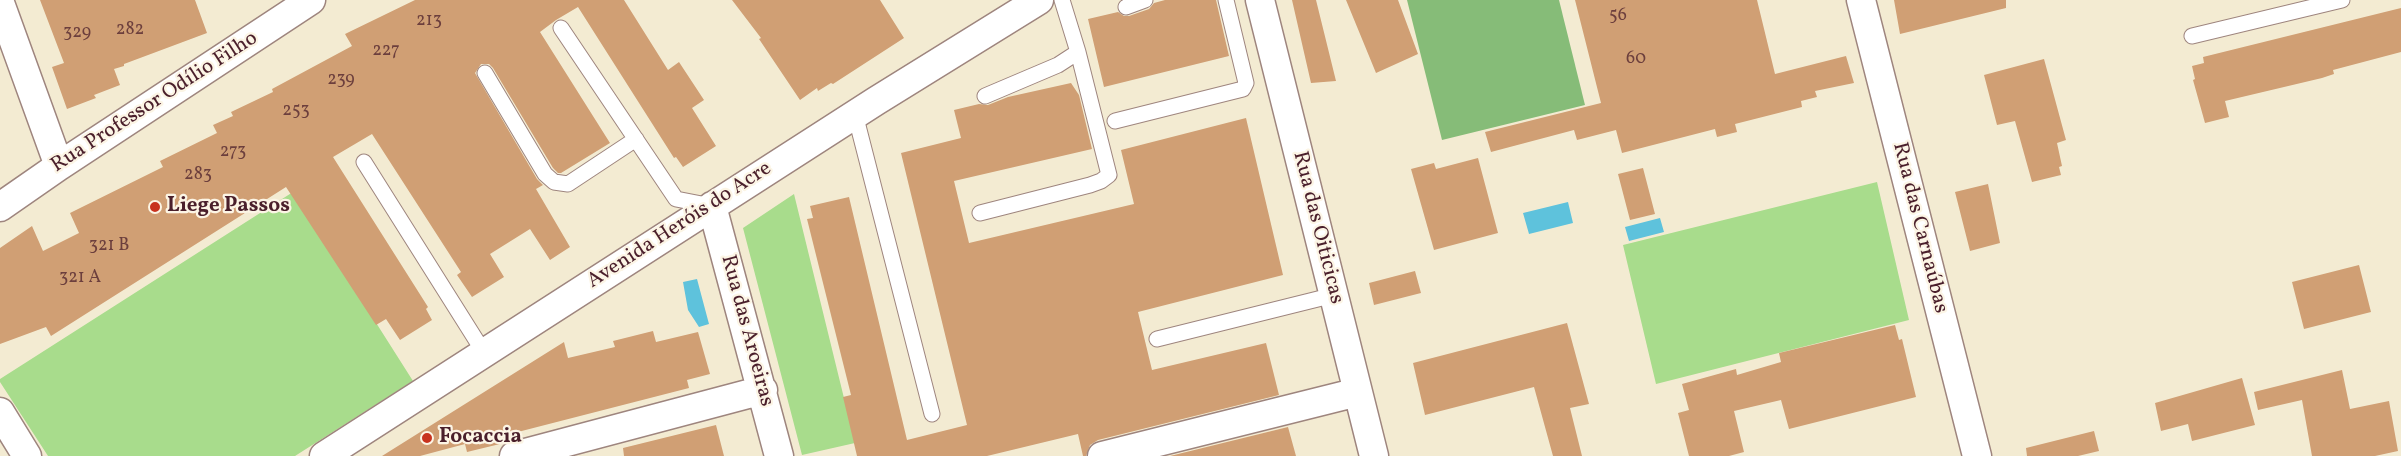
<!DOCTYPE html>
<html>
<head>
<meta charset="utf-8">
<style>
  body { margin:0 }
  canvas { display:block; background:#f3ebd2 }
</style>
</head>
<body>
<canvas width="2401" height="456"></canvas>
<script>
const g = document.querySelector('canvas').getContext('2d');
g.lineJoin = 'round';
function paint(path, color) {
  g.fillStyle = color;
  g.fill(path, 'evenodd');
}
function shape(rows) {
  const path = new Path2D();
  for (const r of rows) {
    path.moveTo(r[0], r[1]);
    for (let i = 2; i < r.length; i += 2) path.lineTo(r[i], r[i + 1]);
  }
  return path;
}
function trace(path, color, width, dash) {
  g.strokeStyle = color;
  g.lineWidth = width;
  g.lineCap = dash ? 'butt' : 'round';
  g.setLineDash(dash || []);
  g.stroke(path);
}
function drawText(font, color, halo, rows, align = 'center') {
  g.font = font + ' Vollkorn,serif';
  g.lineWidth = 4.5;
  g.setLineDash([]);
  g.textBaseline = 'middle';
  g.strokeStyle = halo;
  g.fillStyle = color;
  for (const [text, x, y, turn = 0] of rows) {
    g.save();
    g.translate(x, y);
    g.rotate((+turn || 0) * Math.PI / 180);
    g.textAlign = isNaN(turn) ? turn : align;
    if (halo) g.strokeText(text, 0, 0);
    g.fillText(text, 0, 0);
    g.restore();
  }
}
const green = shape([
  [1877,182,1909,320,1656,384,1623,245],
  [293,192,413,381,295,456,48,456,0,382,0,379],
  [794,194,855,443,802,455,743,228]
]);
const forest = shape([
  [1407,0,1559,0,1585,105,1442,140]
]);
const water = shape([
  [1568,202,1573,223,1529,234,1523,213],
  [1660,218,1664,232,1629,241,1625,227],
  [697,279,709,324,699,327,688,310,683,282]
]);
const building = shape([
  [40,0,195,0,207,33,124,64,124,66,114,69,120,85,94,95,96,98,67,109,52,67,64,63],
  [415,0,624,0,668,70,679,62,704,100,692,108,716,146,683,167,676,157,674,158,578,7,556,20,540,32,610,143,561,173,558,173,553,168,493,68,489,64,481,64,475,73,537,179,543,185,536,189,570,247,550,260,530,229,490,254,504,277,472,297,457,275,461,272,372,134,333,157,428,307,426,309,432,320,400,340,386,319,376,325,286,187,51,336,46,327,0,344,0,248,32,226,43,251,79,233,70,213,163,167,160,161,217,133,213,125,233,116,231,112,273,92,272,89,352,46,345,34],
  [732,0,880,0,904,38,833,84,831,83,818,91,817,88,800,100,759,39,761,38],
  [1165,0,1216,0,1229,56,1104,87,1088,19,1118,12,1124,16,1129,16,1149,9,1154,3],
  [1292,0,1316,0,1336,81,1311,83],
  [1346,0,1398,0,1418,54,1376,73],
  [1575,0,1757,0,1775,74,1846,56,1854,83,1815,91,1817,97,1801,101,1802,107,1735,124,1737,132,1717,137,1715,129,1622,153,1616,130,1577,140,1574,130,1491,152,1485,132,1601,103],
  [1894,0,2006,0,2006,8,1900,34],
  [2401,8,2401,52,2333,70,2334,74,2322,78,2225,101,2229,117,2205,123,2193,80,2195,79,2192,66,2204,63,2203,57],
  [2044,59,2066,140,2057,143,2062,166,2059,167,2061,175,2032,182,2015,121,1997,125,1984,75],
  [1071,83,1079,95,1092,149,954,181,969,243,1134,204,1121,150,1246,118,1283,275,1138,312,1152,370,1266,343,1279,395,1098,440,1090,445,1086,456,1083,456,1078,434,987,456,857,456,843,397,851,395,807,219,813,218,810,206,849,197,907,440,967,425,901,153,961,138,954,110,979,104,988,105,1008,97],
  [1478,158,1498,233,1434,250,1411,169,1434,163,1436,169],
  [1643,168,1655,214,1630,220,1618,174],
  [1988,184,2000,243,1970,251,1955,192],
  [2359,265,2371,312,2304,329,2292,282],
  [1415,271,1421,293,1374,305,1369,283],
  [1567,323,1589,404,1570,408,1582,456,1553,456,1534,387,1425,415,1413,363],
  [1895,325,1899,340,1902,339,1916,397,1789,429,1781,400,1734,411,1744,452,1729,456,1689,456,1678,413,1689,410,1682,384,1736,369,1737,375,1781,362,1779,353],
  [653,331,656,342,698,332,710,374,687,380,689,388,510,434,511,440,504,443,467,452,465,444,420,456,382,456,564,342,568,358,615,347,613,341],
  [2342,370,2350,409,2389,401,2398,451,2375,456,2312,456,2302,400,2258,410,2254,392],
  [2242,378,2255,425,2192,441,2188,424,2161,431,2155,403],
  [716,425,724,456,624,456,623,448],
  [1288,427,1296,456,1170,456],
  [2094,431,2099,451,2078,456,2027,456,2026,448]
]);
const lane = shape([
  [1126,7,1145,0],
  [561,28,676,199,712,206],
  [2192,36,2342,0],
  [485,73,545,174,554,182,568,184,636,139],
  [985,96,1058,65,1078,52],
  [855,114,932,414],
  [1115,121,1243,89,1246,83,1226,0],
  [364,162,483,351],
  [980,213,1090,185,1101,181,1109,175,1078,52,1062,0],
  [1157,339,1334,295]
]);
const street = shape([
  [1260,0,1374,456],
  [1861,0,1977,456],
  [0,3,59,166],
  [712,206,779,456],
  [0,207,59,166,311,0],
  [0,412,27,456],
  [324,456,876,101,1039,0],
  [514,456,763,390],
  [1102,456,1358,392]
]);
const markers = [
  [155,207,6,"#c8321e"],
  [427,438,6,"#c8321e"]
];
const numberNames = [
  ["56",1618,17],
  ["213",429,22],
  ["282",130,31],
  ["329",77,34],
  ["227",386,52],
  ["60",1636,60],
  ["239",341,81],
  ["253",296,112],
  ["273",233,153],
  ["283",198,176],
  ["321 B",109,247],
  ["321 A",80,279]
];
const streetNames = [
  ["Rua Professor Odílio Filho",155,103,-33],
  ["Avenida Heróis do Acre",680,226,-33],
  ["Rua das Oiticicas",1317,228,76],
  ["Rua das Carnaúbas",1919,228,76],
  ["Rua das Aroeiras",746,331,75]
];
const poiNames = [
  ["Liege Passos",167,207],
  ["Focaccia",439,438]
];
paint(green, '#a8dc8c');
paint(forest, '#86bc78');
paint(water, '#5ec2dc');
paint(building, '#d09f74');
trace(lane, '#9e857e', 17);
trace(street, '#9e857e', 31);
trace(lane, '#fff', 15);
trace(street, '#fff', 28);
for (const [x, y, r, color] of markers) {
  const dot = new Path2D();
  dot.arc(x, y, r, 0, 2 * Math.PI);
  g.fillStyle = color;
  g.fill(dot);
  trace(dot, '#fcf5e5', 2);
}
drawText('18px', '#6c3f3d', null, numberNames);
drawText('21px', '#4a1f2b', '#fcf5e5', streetNames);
drawText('bold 21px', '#4a1f2b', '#fcf5e5', poiNames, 'left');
</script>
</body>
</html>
